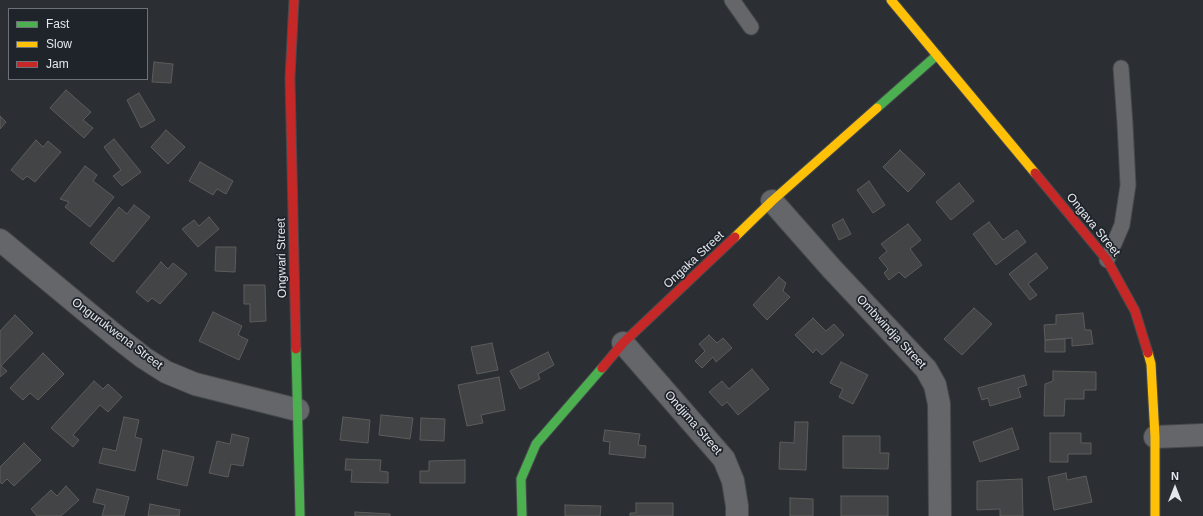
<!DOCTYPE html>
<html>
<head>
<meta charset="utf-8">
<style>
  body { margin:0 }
  #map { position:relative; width:1203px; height:516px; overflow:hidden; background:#2b2e32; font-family:Arial,sans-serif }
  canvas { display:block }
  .legend { position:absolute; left:8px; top:8px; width:140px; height:72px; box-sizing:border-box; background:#1f242b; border:1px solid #6e7278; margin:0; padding:5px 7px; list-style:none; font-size:12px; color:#e4e7ec }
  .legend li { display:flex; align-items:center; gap:8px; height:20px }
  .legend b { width:20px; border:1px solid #6e7278 }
  .north { position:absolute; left:1155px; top:468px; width:40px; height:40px; -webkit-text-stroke:3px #1f242b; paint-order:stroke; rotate:0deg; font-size:11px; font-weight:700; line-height:16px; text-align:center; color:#e4e7ec }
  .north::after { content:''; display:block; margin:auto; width:14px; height:18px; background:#e4e7ec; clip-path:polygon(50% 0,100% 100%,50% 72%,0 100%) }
</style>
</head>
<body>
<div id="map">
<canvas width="1203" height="516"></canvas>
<ul class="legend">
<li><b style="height:5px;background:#4caf50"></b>Fast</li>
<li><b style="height:5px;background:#ffc107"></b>Slow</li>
<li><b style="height:5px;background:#c62828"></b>Jam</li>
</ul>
<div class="north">N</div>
</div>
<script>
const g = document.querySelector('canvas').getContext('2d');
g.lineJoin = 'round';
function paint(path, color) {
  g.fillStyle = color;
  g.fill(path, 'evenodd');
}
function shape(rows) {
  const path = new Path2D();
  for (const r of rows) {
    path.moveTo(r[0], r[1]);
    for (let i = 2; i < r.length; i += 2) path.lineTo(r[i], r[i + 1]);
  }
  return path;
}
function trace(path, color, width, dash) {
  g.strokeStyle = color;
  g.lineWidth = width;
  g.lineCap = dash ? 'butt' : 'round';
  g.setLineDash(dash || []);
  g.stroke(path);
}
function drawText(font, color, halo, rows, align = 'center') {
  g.font = font + ' Arial,sans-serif';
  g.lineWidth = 3.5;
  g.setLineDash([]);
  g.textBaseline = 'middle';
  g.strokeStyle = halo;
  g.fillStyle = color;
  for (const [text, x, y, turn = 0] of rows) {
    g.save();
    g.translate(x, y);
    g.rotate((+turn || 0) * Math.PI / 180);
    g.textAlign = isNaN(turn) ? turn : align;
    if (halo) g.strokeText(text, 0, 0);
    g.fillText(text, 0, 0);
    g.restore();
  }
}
const building = shape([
  [154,62,173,64,171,83,152,82,154,62],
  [66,90,91,112,83,120,93,128,84,138,50,108,66,90],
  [139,93,155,120,141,128,127,100,139,93],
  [0,116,6,122,0,129,0,116],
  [166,130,185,147,168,164,151,147,166,130],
  [114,139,141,172,122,186,113,176,121,170,104,147,114,139],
  [36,140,43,147,48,141,61,152,35,182,27,176,23,180,11,170,36,140],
  [900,150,925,174,908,192,883,167,900,150],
  [200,162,233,181,226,194,217,189,213,195,189,181,200,162],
  [85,166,97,175,93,181,114,197,90,227,65,207,69,202,60,199,85,166],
  [869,181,885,205,873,213,857,190,869,181],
  [959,183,974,201,951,220,936,202,959,183],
  [134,205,150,217,113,262,90,243,119,207,127,214,134,205],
  [209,217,219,229,198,247,182,229,194,220,199,226,209,217],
  [843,219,851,234,839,240,832,225,843,219],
  [989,222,1003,240,1017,230,1026,242,996,265,973,234,989,222],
  [908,224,921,240,910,249,922,265,905,278,899,272,889,280,884,273,888,269,879,258,887,251,881,244,908,224],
  [216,247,236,247,235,272,215,271,216,247],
  [1036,253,1048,268,1028,284,1037,295,1030,300,1009,274,1036,253],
  [161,262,168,269,173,263,187,274,160,304,152,298,148,302,136,292,161,262],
  [779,277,786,283,783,291,790,297,767,320,753,305,779,277],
  [244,285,265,285,266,321,250,322,250,304,244,304,244,285],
  [974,308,992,324,962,355,944,339,974,308],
  [213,312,242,326,238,335,248,340,239,360,199,341,213,312],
  [1083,313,1085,330,1091,330,1093,344,1072,346,1072,338,1045,340,1044,325,1056,324,1056,315,1083,313],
  [15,315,33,333,1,366,7,371,0,377,0,331,15,315],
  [813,318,826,331,834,324,844,335,822,355,816,349,813,353,795,335,813,318],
  [709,335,717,343,723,338,732,348,716,362,713,357,702,368,695,361,705,351,699,344,709,335],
  [1065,339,1065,352,1045,352,1045,340,1065,339],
  [492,343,498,370,477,374,471,347,492,343],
  [548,352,554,365,538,374,540,379,520,389,510,371,548,352],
  [43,353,64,374,38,400,30,393,23,400,10,388,43,353],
  [841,362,868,375,853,404,839,397,843,389,830,383,841,362],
  [752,369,769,389,738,415,727,402,722,406,709,392,722,381,729,389,752,369],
  [1053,371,1096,372,1096,390,1084,390,1084,399,1065,399,1064,416,1044,416,1045,384,1053,381,1053,371],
  [1024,375,1027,385,1018,388,1021,397,990,406,988,398,982,400,978,388,1024,375],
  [499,377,505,410,481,415,483,423,467,426,458,385,499,377],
  [94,381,103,389,108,384,122,397,108,412,100,405,73,435,79,440,73,447,51,428,94,381],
  [381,415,413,418,410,439,379,435,381,415],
  [124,417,139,420,135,437,142,439,135,471,99,463,103,448,116,451,124,417],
  [343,417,370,420,368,443,340,440,343,417],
  [421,418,445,419,444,441,420,440,421,418],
  [795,422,808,422,806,470,779,469,780,442,794,443,795,422],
  [1012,428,1019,449,980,462,973,442,1012,428],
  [605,430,640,434,638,445,646,446,645,458,609,454,610,442,603,441,605,430],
  [1050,433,1081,433,1081,443,1091,443,1091,454,1068,454,1068,462,1050,462,1050,433],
  [232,434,249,438,243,466,231,464,228,477,209,473,217,441,230,444,232,434],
  [843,436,880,436,880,453,889,453,888,469,843,468,843,436],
  [24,443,41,460,14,486,7,479,2,484,0,482,0,467,24,443],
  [163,450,194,457,187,486,157,479,163,450],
  [346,459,381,460,380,471,388,472,388,483,351,482,352,470,345,470,346,459],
  [465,460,465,483,420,483,420,471,429,471,429,461,465,460],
  [1066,473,1067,480,1086,476,1092,502,1054,510,1048,477,1066,473],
  [1022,479,1023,516,1000,516,1000,509,977,510,977,481,1022,479],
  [66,486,79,500,61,516,37,516,31,509,51,490,57,496,66,486],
  [97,489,129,497,124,516,102,516,105,505,93,502,97,489],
  [841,496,888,496,888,516,841,516,841,496],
  [790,498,813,499,813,516,790,516,790,498],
  [636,503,673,503,673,516,630,516,630,513,636,513,636,503],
  [150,504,180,510,179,516,148,516,150,504],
  [565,505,601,506,600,516,565,516,565,505],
  [355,512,390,514,390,516,355,516,355,512]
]);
const lane = shape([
  [732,0,751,27],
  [1107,260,1122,225,1128,185,1125,124,1121,68]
]);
const street = shape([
  [772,201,832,269,926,369,935,385,939,404,940,516],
  [0,240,117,337,144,358,166,372,195,384,298,410],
  [623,343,724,459,733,481,737,506,737,516],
  [1155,437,1203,435]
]);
const fast = shape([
  [877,108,937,55],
  [296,349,300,516],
  [522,516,521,479,536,444,602,368]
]);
const slow = shape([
  [891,0,1035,173],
  [735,237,772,201,877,108],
  [1148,353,1151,364,1155,437,1155,516]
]);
const jam = shape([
  [294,0,290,78,296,349],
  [1035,173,1107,260,1135,311,1148,353],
  [602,368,623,343,735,237]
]);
const streetNames = [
  ["Ongava Street",1093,225,51],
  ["Ongwari Street",282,258,-91],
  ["Ongaka Street",694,260,-43],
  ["Ombwindja Street",891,332,47],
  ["Ongurukwena Street",117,334,37],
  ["Ondjima Street",693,423,49]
];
paint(building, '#434445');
trace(building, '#5c5c5c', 1);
trace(lane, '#46494c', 17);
trace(street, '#46494c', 24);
trace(fast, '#46494c', 11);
trace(slow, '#46494c', 11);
trace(jam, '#46494c', 11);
trace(lane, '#646669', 15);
trace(street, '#646669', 22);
trace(fast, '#4caf50', 9);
trace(slow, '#ffc107', 9);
trace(jam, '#c62828', 9);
drawText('12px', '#e4e7ec', '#1f242b', streetNames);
</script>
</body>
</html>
